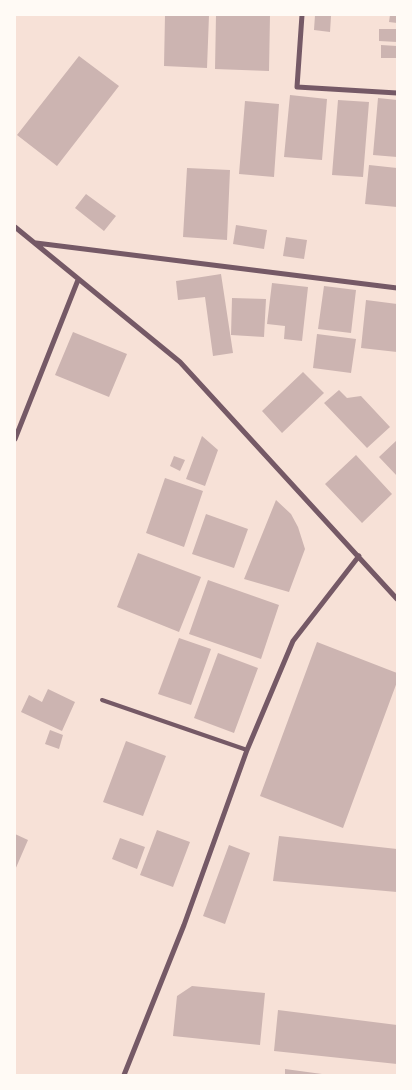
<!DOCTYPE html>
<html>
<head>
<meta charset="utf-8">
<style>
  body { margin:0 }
  #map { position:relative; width:412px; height:1090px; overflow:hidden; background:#f7e1d7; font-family:"IBM Plex Sans",sans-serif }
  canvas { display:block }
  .frame { position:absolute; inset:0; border:16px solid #fffaf5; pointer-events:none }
</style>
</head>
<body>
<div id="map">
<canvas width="412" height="1090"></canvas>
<div class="frame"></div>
</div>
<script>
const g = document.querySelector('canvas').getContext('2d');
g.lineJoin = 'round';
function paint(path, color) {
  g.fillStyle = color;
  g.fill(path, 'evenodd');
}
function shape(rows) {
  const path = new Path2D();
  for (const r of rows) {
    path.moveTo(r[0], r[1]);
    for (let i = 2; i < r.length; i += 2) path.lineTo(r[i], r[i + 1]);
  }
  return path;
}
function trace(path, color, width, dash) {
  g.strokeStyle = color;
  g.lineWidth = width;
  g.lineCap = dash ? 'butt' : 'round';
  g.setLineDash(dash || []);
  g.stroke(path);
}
const building = shape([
  [165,15,209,15,207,68,164,66],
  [216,15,270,15,269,71,215,69],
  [315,15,331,16,330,32,314,30],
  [390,15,397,15,397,23,389,22],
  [379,29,397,29,397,42,379,41],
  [381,45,397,46,397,58,381,58],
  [79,56,119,86,57,166,17,135],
  [290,95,327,99,322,160,284,157],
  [378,98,397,100,397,157,373,155],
  [338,100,369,102,363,177,332,175],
  [245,101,279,104,274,177,239,174],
  [369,165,397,168,397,207,365,204],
  [187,168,230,170,227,240,183,237],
  [86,194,116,216,104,231,75,208],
  [236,225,267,230,264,249,233,244],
  [286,237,307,240,304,259,283,256],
  [221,274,233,353,213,356,205,297,178,300,176,281],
  [272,283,308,287,302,341,284,339,285,326,267,324],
  [324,286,356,290,351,333,318,329],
  [232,298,266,299,264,337,231,335],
  [366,300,397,304,397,352,361,348],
  [73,332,127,354,109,397,55,375],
  [317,334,356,339,351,373,313,368],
  [303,372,324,393,282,433,262,411],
  [339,390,347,398,361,396,390,427,367,448,324,403],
  [202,436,218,450,205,486,186,479],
  [397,440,397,476,379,457],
  [356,455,392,494,362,523,325,484],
  [174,456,185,460,180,471,170,466],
  [165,478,203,491,184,547,146,533],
  [276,500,291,514,298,527,305,549,289,592,244,579],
  [206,514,248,529,234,568,192,554],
  [138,553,201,577,179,632,117,607],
  [208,580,279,605,261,659,189,634],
  [179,638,211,649,191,705,158,694],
  [317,642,397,673,397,682,343,828,260,796],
  [218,653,258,668,234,733,194,718],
  [48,689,75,702,62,731,21,712,29,695,42,702],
  [50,730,63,735,59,749,45,744],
  [126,741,166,756,143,816,103,802],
  [157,830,190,842,173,887,140,875],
  [15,834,28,840,15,870],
  [279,836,397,849,397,892,273,881],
  [120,838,145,847,137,869,112,859],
  [229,845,250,853,225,924,203,916],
  [192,986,265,993,260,1045,173,1036,177,996],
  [278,1010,397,1025,397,1064,274,1051],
  [285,1069,322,1074,322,1075,285,1075]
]);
const service = shape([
  [102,700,247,750]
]);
const minor = shape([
  [302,15,297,87,397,93],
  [15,227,180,362,397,599],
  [36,243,397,288],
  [15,439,78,280],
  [124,1075,184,925,247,750,293,641,359,556]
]);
paint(building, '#ccb4b1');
trace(service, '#755966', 4);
trace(minor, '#755966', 5);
</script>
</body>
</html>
